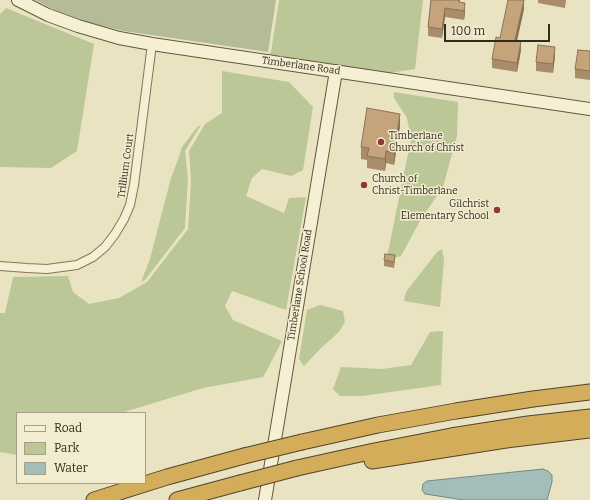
<!DOCTYPE html>
<html>
<head>
<meta charset="utf-8">
<style>
  body { margin:0 }
  #map { position:relative; width:590px; height:500px; overflow:hidden; background:#eae3c2; font-family:Bitter,serif }
  canvas { display:block }
  .legend { position:absolute; left:16px; top:412px; width:130px; height:72px; box-sizing:border-box; background:#f2edd1; border:1px solid #a69f89; margin:0; padding:5px 7px; list-style:none; font-size:12px; color:#332b1e }
  .legend li { display:flex; align-items:center; gap:8px; height:20px }
  .legend b { width:20px; border:1px solid #a69f89 }
  .scale { position:absolute; left:444px; top:24px; width:106px; height:18px; box-sizing:border-box; border:2px solid #332b1e; border-top:0; padding-left:5px; font-size:12px; line-height:14px; white-space:nowrap; color:#332b1e; -webkit-text-stroke:3px #f2edd1; paint-order:stroke }
</style>
</head>
<body>
<div id="map">
<canvas width="590" height="500"></canvas>
<ul class="legend">
<li><b style="height:5px;background:#f5f0d4"></b>Road</li>
<li><b style="height:11px;background:#bbc797"></b>Park</li>
<li><b style="height:11px;background:#a4bdb9"></b>Water</li>
</ul>
<div class="scale">100 m</div>
</div>
<script>
const g = document.querySelector('canvas').getContext('2d');
g.lineJoin = 'round';
function paint(path, color) {
  g.fillStyle = color;
  g.fill(path, 'evenodd');
}
function shape(rows) {
  const path = new Path2D();
  for (const r of rows) {
    path.moveTo(r[0], r[1]);
    for (let i = 2; i < r.length; i += 2) path.lineTo(r[i], r[i + 1]);
  }
  return path;
}
function trace(path, color, width, dash) {
  g.strokeStyle = color;
  g.lineWidth = width;
  g.lineCap = dash ? 'butt' : 'round';
  g.setLineDash(dash || []);
  g.stroke(path);
}
function drawText(font, color, halo, rows, align = 'center') {
  g.font = font + ' Bitter,serif';
  g.lineWidth = 3;
  g.setLineDash([]);
  g.textBaseline = 'middle';
  g.strokeStyle = halo;
  g.fillStyle = color;
  for (const [text, x, y, turn = 0] of rows) {
    g.save();
    g.translate(x, y);
    g.rotate((+turn || 0) * Math.PI / 180);
    g.textAlign = isNaN(turn) ? turn : align;
    if (halo) g.strokeText(text, 0, 0);
    g.fillText(text, 0, 0);
    g.restore();
  }
}
const green = shape([
  [279,0,423,0,415,69,383,74,268,55,271,52],
  [6,8,94,44,77,151,51,168,0,167,0,14],
  [222,71,289,82,313,107,303,170,291,176,262,169,252,178,246,196,284,213,289,198,306,197,286,310,232,291,225,306,233,320,282,341,268,368,263,377,203,388,121,413,17,413,17,455,0,452,0,313,5,313,13,277,68,276,73,292,89,304,119,298,147,282,188,229,191,180,189,151,205,124,222,113],
  [394,92,458,102,457,136,443,187,421,219,401,256,389,259,387,257,411,139,407,118,394,98],
  [201,125,185,151,188,180,185,228,145,280,141,282,150,259,171,178,180,154,182,147,197,127],
  [442,249,444,259,440,307,404,301,406,292,437,252],
  [320,305,343,311,345,322,339,332,321,348,304,366,299,359,307,310],
  [443,331,441,385,362,396,340,396,333,389,341,367,382,369,411,365,430,332]
]);
const cemetery = shape([
  [35,0,276,0,268,52,124,31,91,23,57,11]
]);
const water = shape([
  [543,469,548,471,552,475,552,482,547,500,464,500,425,494,422,490,423,484,427,481,543,469]
]);
const street = shape([
  [0,266,27,268,47,269,77,265,93,257,105,247,115,234,124,219,130,205,134,185,152,44]
]);
const secondary = shape([
  [18,0,48,15,78,26,119,38,152,44,590,109],
  [265,500,336,71]
]);
const highway = shape([
  [302,442,378,425,456,411,533,399,590,392],
  [372,461,506,440,590,430],
  [297,468,374,451,451,436,528,424,590,417],
  [94,500,167,477,244,456],
  [177,500,240,483]
]);
const highwayBridge = shape([
  [244,456,302,442],
  [240,483,297,468]
]);
const wall = shape([
  [431,0,460,0,460,2,465,12,464,20,445,17,442,38,428,36,428,27],
  [538,0,566,0,565,8,538,3],
  [524,9,517,41,521,50,517,72,492,68,492,59,500,38],
  [590,51,590,80,575,78,575,69],
  [555,56,553,73,536,71,536,62],
  [400,126,394,165,386,163,385,171,367,168,367,160,361,159,361,147],
  [384,260,395,261,394,268,384,266]
]);
const shadedWall = shape([
  [524,0,524,9,515,49,515,40],
  [465,3,465,12,464,20,464,11],
  [445,8,445,17,442,38,442,29],
  [521,41,521,50,517,72,517,63],
  [555,47,555,56,553,73,553,64],
  [400,114,400,126,394,165,394,153],
  [386,151,386,163,385,171,385,159]
]);
const building = shape([
  [431,0,459,0,459,2,465,3,464,11,445,8,442,29,428,27,431,0],
  [508,0,524,0,515,40,521,41,517,63,492,59,496,37,500,38,508,0],
  [538,45,555,47,553,64,536,62,538,45],
  [578,50,590,51,590,71,575,69,578,50],
  [367,108,400,114,394,153,386,151,385,159,367,156,369,148,361,147,367,108],
  [385,254,395,255,394,262,384,260,385,254]
]);
const markers = [
  [381,142,4,"#8c3b30"],
  [364,185,4,"#8c3b30"],
  [497,210,4,"#8c3b30"]
];
const streetNames = [
  ["Timberlane Road",301,66,8],
  ["Trillium Court",126,166,-82],
  ["Timberlane School Road",300,285,-81]
];
const poiNames = [
  ["Timberlane",389,136],
  ["Church of Christ",389,148],
  ["Church of",372,179],
  ["Christ-Timberlane",372,191],
  ["Gilchrist",489,204,"right"],
  ["Elementary School",489,216,"right"]
];
paint(green, '#bbc797');
paint(cemetery, '#b3bc96');
paint(water, '#a4bdb9');
trace(water, '#6c8a86', 1);
trace(street, '#82755b', 10);
trace(secondary, '#64563e', 14);
trace(highway, '#50432f', 17);
trace(street, '#f5f0d4', 8);
trace(secondary, '#f5f0d4', 12);
trace(highway, '#d3ad59', 15);
trace(highwayBridge, '#50432f', 17, []);
trace(highwayBridge, '#d3ad59', 15);
paint(wall, '#a98c6a');
paint(shadedWall, '#8a7256');
paint(building, '#c5a37b');
trace(building, '#8a7256', 1);
for (const [x, y, r, color] of markers) {
  const dot = new Path2D();
  dot.arc(x, y, r, 0, 2 * Math.PI);
  g.fillStyle = color;
  g.fill(dot);
  trace(dot, '#f2edd1', 1.5);
}
drawText('10px', '#332b1e', '#f2edd1', streetNames);
drawText('10px', '#332b1e', '#f2edd1', poiNames, 'left');
</script>
</body>
</html>
